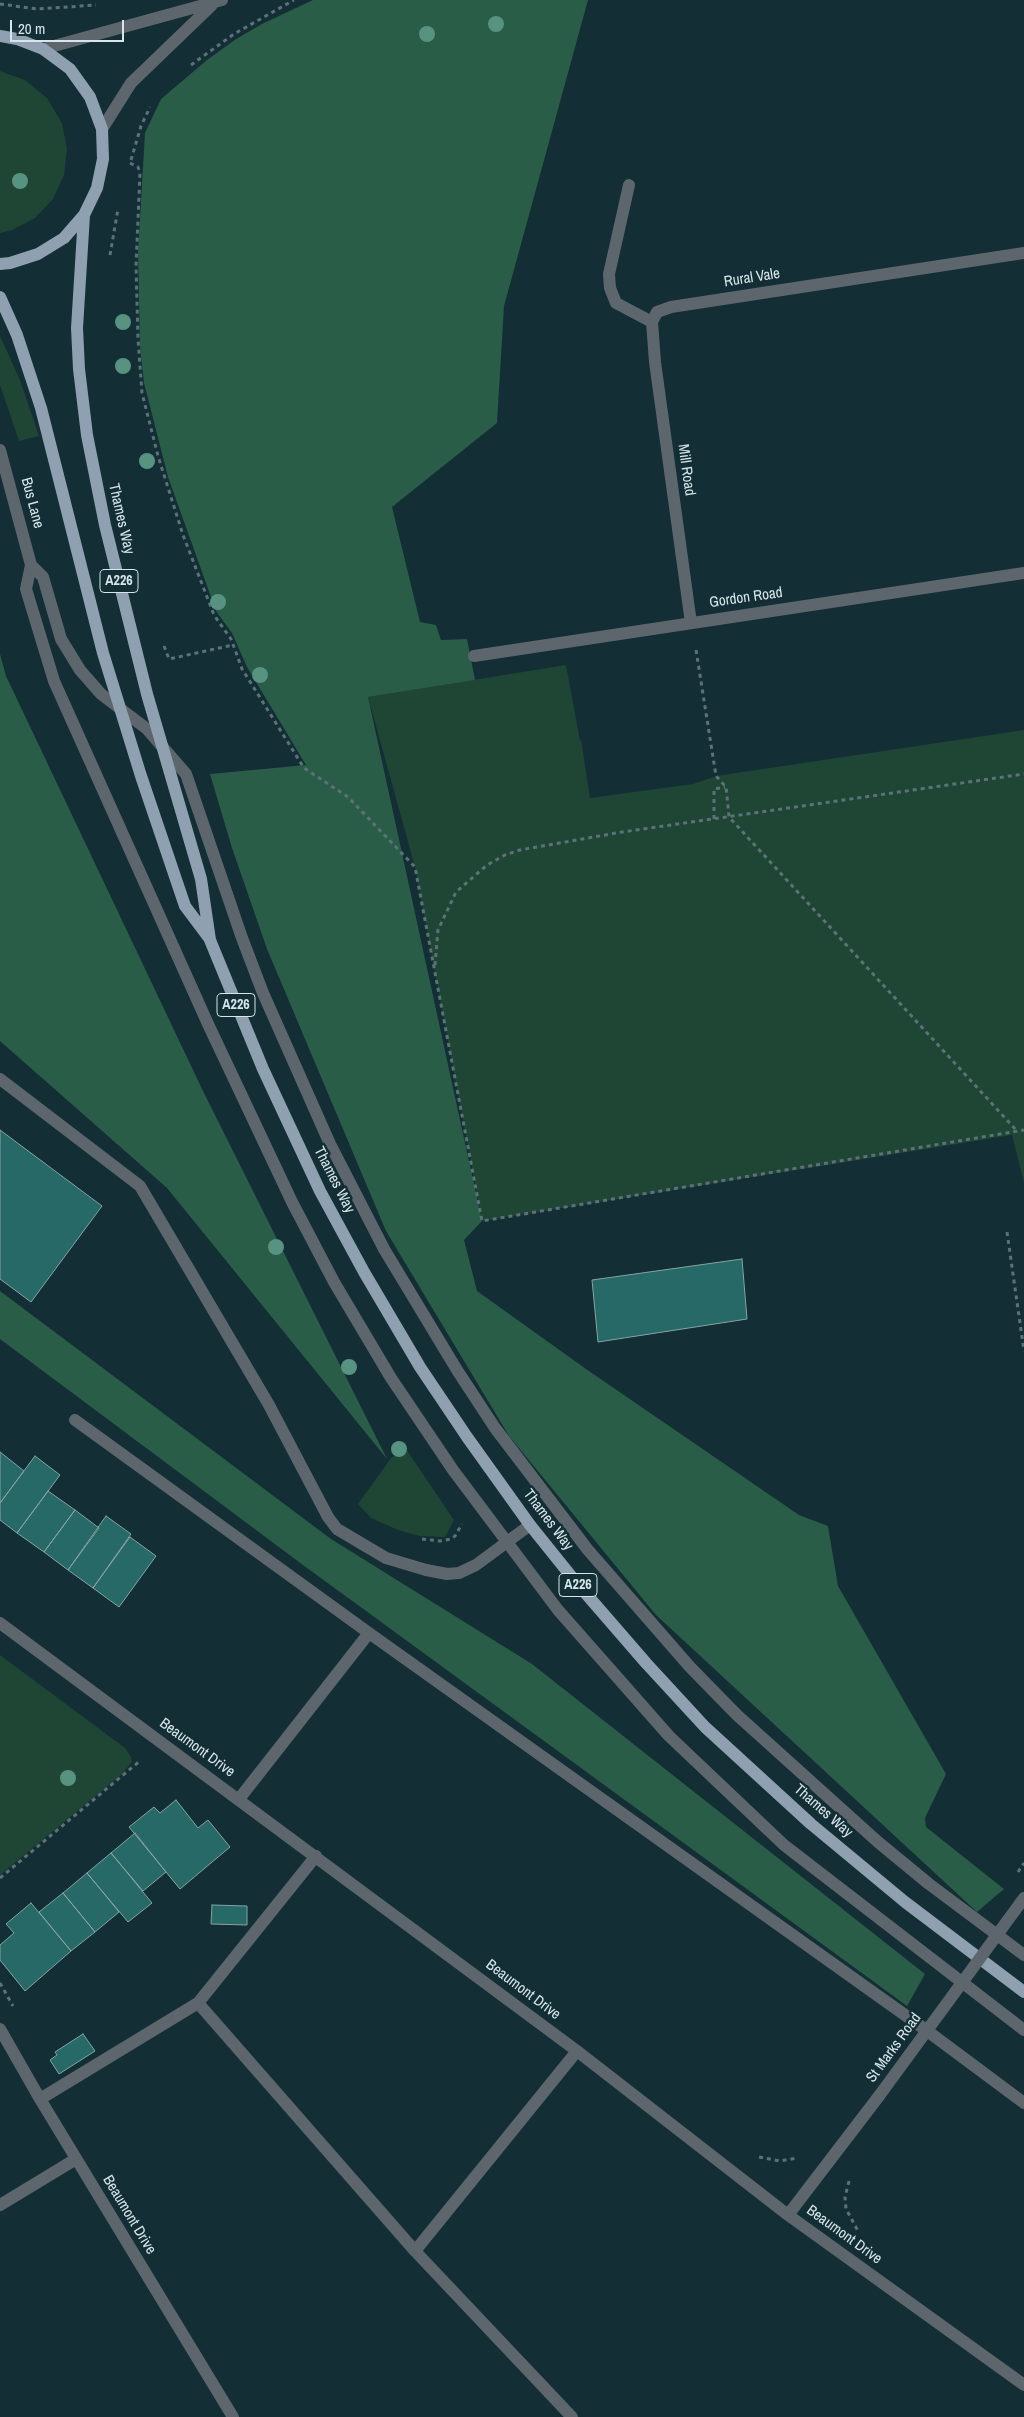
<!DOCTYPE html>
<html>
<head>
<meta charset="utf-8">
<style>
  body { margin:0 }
  #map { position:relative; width:1024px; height:2417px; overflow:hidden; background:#132e35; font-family:"Archivo Narrow",sans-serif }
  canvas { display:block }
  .scale { position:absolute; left:10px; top:20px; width:114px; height:22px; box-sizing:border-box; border:2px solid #d6e6ea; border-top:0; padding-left:6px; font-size:15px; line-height:18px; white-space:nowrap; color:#d6e6ea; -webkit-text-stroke:4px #132e35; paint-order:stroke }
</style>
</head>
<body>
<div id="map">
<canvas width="1024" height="2417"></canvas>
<div class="scale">20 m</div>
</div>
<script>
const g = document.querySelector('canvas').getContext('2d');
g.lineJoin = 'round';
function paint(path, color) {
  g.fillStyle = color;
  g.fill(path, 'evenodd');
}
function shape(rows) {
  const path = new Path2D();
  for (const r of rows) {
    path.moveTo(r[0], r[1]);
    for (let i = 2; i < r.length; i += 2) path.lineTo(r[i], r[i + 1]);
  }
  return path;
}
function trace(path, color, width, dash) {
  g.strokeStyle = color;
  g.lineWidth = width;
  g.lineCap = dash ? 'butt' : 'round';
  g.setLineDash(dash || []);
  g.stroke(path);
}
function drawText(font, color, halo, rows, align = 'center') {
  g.font = font + ' "Archivo Narrow",sans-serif';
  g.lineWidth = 5;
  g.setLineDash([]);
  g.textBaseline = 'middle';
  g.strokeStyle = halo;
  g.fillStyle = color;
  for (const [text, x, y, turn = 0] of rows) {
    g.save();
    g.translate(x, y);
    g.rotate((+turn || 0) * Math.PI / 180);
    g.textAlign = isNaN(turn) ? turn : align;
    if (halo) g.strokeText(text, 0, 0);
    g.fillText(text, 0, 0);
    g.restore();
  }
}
const green = shape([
  [0,71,25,80,47,98,62,123,67,149,64,175,53,199,35,218,12,230,0,233],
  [0,336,20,380,39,436,19,441,0,385],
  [566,665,580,741,581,739,590,798,693,784,716,776,1024,730,1024,1183,1012,1135,482,1221,415,867,368,697],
  [406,1449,454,1520,445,1537,419,1536,398,1530,371,1518,358,1504,391,1458],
  [0,1655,125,1748,131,1757,132,1762,121,1775,0,1875]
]);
const forest = shape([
  [313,0,588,0,504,306,497,423,392,507,420,622,436,625,441,640,467,639,475,680,368,697,482,1221,464,1240,477,1291,586,1369,799,1515,828,1526,838,1586,946,1774,925,1818,926,1827,1004,1889,977,1912,656,1615,509,1436,386,1231,267,949,232,848,210,774,306,765,247,667,232,633,216,611,168,477,144,383,140,346,138,252,145,133,161,99,207,60,236,39,262,24],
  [0,654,6,676,203,1091,387,1459,167,1188,0,1041],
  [0,1291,331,1539,532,1664,925,1974,907,2006,303,1565,0,1339]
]);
const building = shape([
  [0,1130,102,1206,31,1302,0,1279,0,1130],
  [742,1259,747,1319,598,1342,592,1280,742,1259],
  [0,1452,24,1471,0,1503,0,1452],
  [35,1456,60,1475,17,1533,0,1520,0,1503,35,1456],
  [48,1491,75,1510,44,1552,17,1533,48,1491],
  [75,1510,99,1528,68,1570,44,1552,75,1510],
  [106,1516,131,1534,93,1588,68,1570,106,1516],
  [130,1537,156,1556,119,1607,93,1588,130,1537],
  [176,1800,198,1828,208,1820,230,1847,180,1889,129,1827,154,1807,160,1813,176,1800],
  [135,1833,166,1872,143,1891,111,1853,135,1833],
  [111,1853,152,1903,128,1922,87,1873,111,1853],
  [87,1873,119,1912,95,1932,63,1893,87,1873],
  [63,1893,95,1932,71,1951,39,1912,63,1893],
  [31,1903,71,1951,25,1991,0,1960,0,1945,14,1933,6,1924,31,1903],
  [212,1905,247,1906,247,1925,211,1924,212,1905],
  [83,2034,95,2051,59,2074,50,2060,57,2055,55,2052,83,2034]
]);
const path = shape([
  [0,4,37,9,96,5],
  [191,65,234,34,294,0],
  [131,160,141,126,150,107],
  [130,163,138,167,140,173,136,266,138,339,142,393,158,456,183,535,214,615,231,639,242,669,254,688,304,768,348,797,415,867,482,1221,1024,1130],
  [110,255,118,209],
  [164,646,169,659,233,645],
  [696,650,716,776,726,787,729,817,1017,1131],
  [714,819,714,789,725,787],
  [435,965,438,930,456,892,487,865,505,855,520,850,622,832,1024,774],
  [1007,1232,1024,1351],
  [422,1539,440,1541,451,1539,455,1536,462,1524],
  [1018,1872,1024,1863],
  [0,1878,141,1760],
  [0,1983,13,2006],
  [759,2157,780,2161,797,2158],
  [849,2181,845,2197,846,2209,858,2231]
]);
const minor = shape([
  [43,49,222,0],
  [102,129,131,83,212,5],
  [629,185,609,274,610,288,616,303,652,322,657,312,671,307,1024,253],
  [652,322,655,362,691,623],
  [0,450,31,565,26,589,54,681,208,1024,292,1202,334,1282,391,1378,453,1470,558,1610,669,1736,784,1845,1024,2030],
  [31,565,43,577,61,639,80,670,101,694,147,729,186,774,242,938,263,993,330,1144,384,1249,457,1370,495,1428,588,1550,690,1667,737,1715,878,1842,929,1884,1024,1955],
  [474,656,1024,573],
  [0,1079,140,1186,269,1405,328,1517,337,1529,386,1558,426,1570,447,1574,459,1573,476,1565,530,1525],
  [75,1420,369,1633,926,2030,1024,2103],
  [0,1623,577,2051,788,2215,1024,2385],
  [239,1799,369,1633],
  [198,2003,415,2251,572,2417],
  [0,2029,40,2099,233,2417],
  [40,2099,198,2003,316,1856],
  [0,2205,76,2159],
  [788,2215,879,2096],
  [415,2251,577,2051]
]);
const major = shape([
  [0,36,17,39,43,49,70,69,90,97,102,129,103,159,97,188,84,215,64,238,38,254,10,263,0,264],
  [84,215,77,328,79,369,87,435,105,525,147,694,201,879,210,940,263,1069,320,1191,364,1272,420,1367,467,1437,530,1525,575,1581,646,1663,705,1727,811,1824,905,1902,1024,1992],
  [0,297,17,335,41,408,103,653,141,776,185,906,209,938]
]);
const minorBridge = shape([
  [879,2096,1024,1898]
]);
const trees = [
  [496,24],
  [427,34],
  [20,181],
  [123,322],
  [123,366],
  [147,461],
  [218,602],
  [260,675],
  [276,1247],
  [349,1367],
  [399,1449],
  [68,1778]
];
const shields = [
  [119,581,38],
  [236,1005,38],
  [578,1585,38]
];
const shieldNames = [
  ["A226",119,581],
  ["A226",236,1005],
  ["A226",578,1585]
];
const streetNames = [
  ["Rural Vale",752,278,-9],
  ["Mill Road",686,470,82],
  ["Bus Lane",32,503,75],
  ["Thames Way",121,519,77],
  ["Gordon Road",746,598,-8],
  ["Thames Way",334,1180,63],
  ["Thames Way",548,1520,53],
  ["Beaumont Drive",197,1748,36],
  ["Thames Way",823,1811,41],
  ["Beaumont Drive",523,1990,37],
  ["St Marks Road",894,2048,-54],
  ["Beaumont Drive",129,2215,59],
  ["Beaumont Drive",844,2235,36]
];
paint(green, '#1f4535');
paint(forest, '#295d47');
paint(building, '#266966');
trace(building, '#85a5a3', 1);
trace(path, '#5b7278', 3, [4, 4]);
trace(minor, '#5d666d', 12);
trace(major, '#8fa1b1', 12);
trace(minorBridge, '#5d666d', 12);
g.fillStyle = '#589280';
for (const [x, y] of trees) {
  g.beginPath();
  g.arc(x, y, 8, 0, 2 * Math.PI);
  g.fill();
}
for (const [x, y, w] of shields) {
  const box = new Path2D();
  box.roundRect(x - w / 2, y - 11.5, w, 23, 4);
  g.fillStyle = '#132e35';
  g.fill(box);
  trace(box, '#d6e6ea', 1);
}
drawText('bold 14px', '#d6e6ea', null, shieldNames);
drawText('15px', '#d6e6ea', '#132e35', streetNames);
</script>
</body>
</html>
